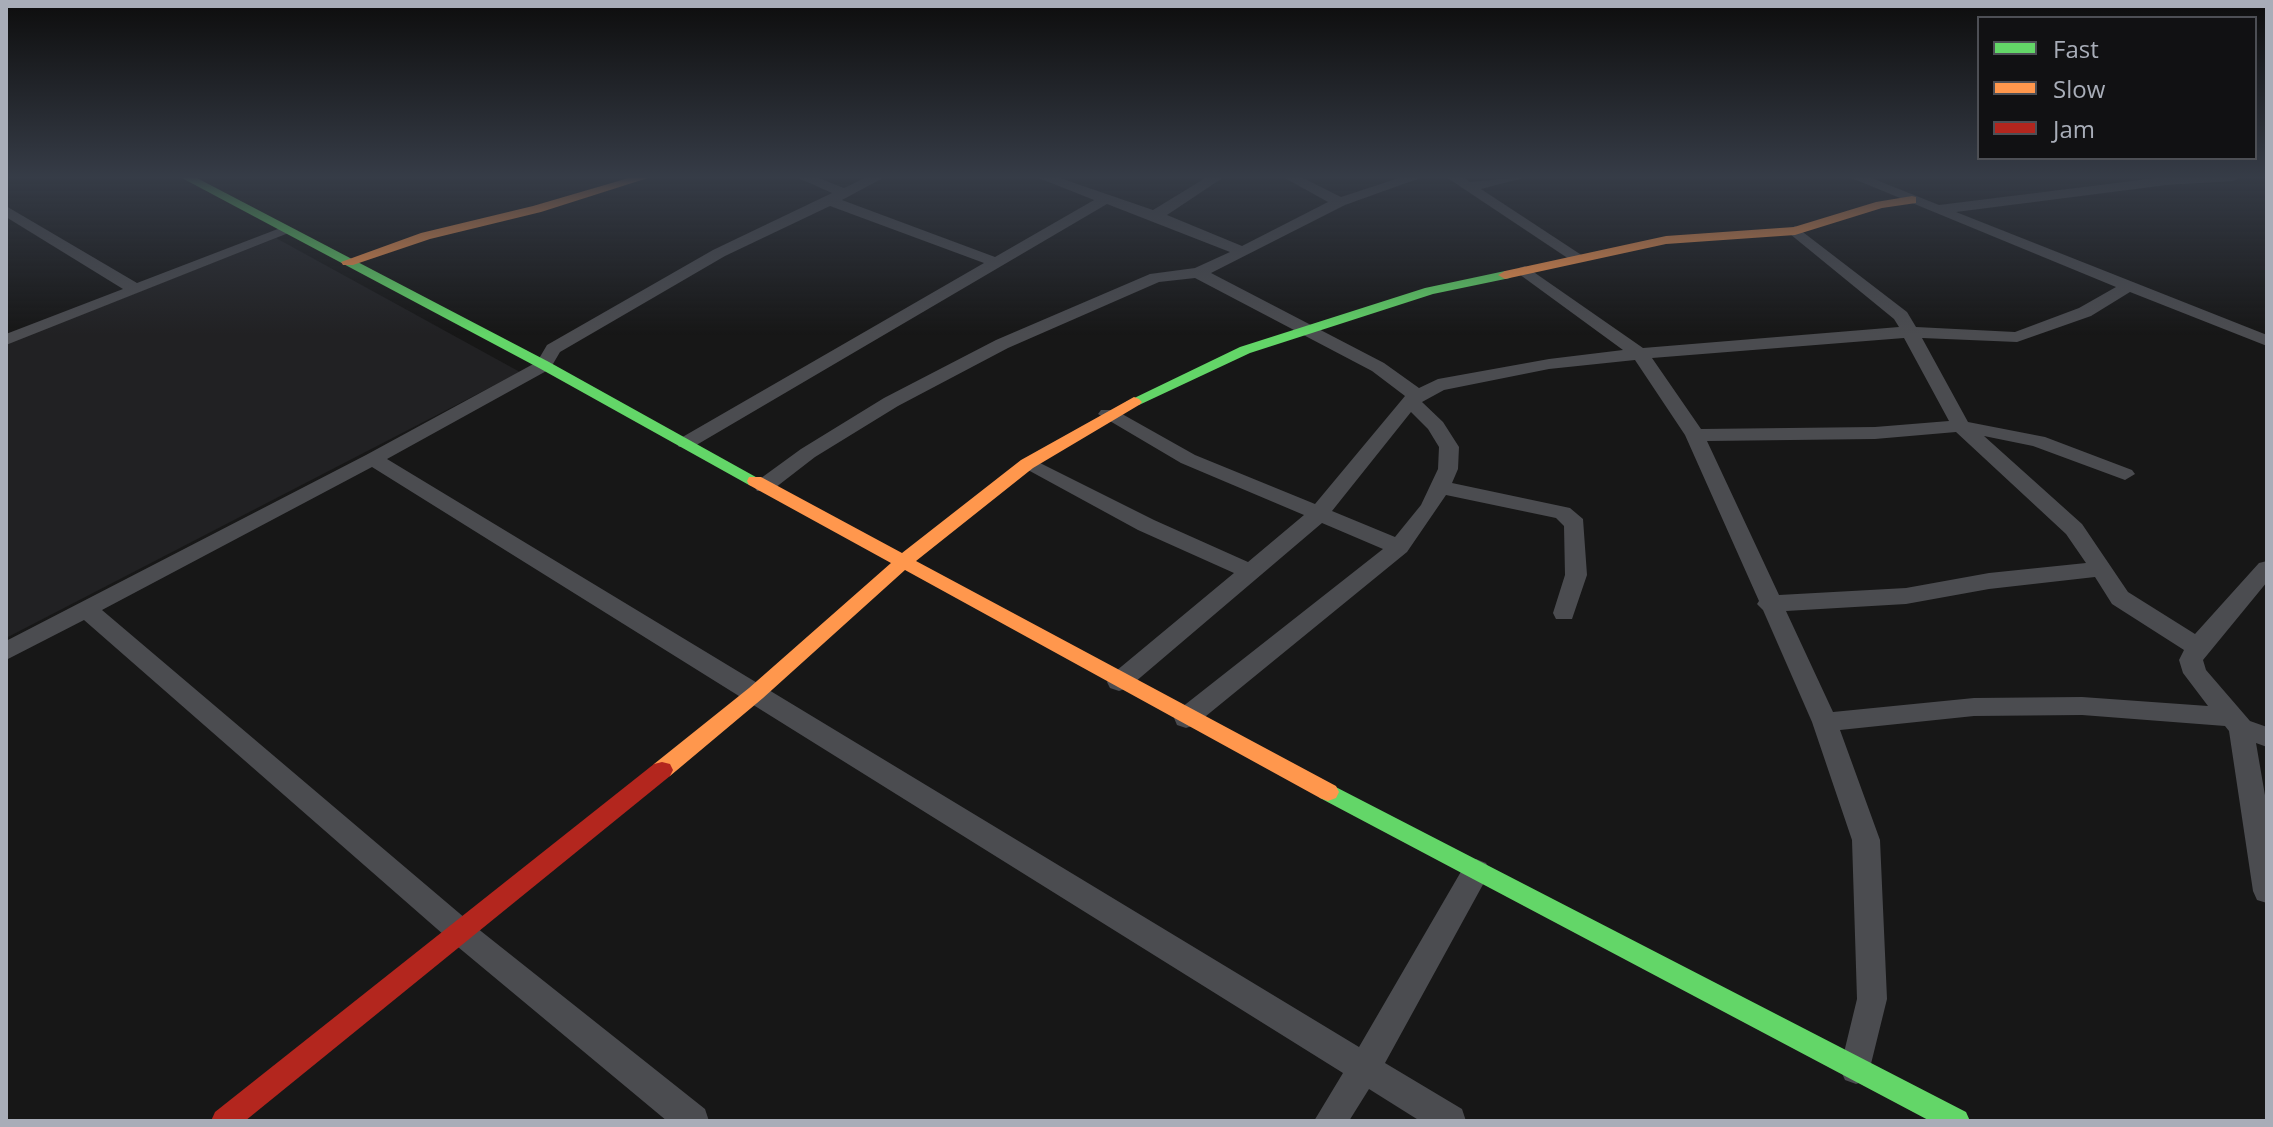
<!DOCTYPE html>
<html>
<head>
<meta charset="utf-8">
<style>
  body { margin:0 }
  #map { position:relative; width:2273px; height:1127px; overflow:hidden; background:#171717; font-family:"Open Sans",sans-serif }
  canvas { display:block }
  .frame { position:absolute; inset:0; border:8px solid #a8adb8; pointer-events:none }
  .legend { position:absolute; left:1977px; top:16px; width:280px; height:144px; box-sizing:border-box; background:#111113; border:2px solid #4d4f55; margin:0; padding:10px 14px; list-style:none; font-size:24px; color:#a8adb8 }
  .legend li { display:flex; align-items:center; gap:16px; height:40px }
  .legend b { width:40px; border:2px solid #4d4f55 }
</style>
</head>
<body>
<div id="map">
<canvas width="2273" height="1127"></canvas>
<div class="frame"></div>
<ul class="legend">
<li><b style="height:10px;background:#63d668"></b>Fast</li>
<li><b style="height:10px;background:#ff974d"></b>Slow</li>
<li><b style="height:10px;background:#b3261e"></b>Jam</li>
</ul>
</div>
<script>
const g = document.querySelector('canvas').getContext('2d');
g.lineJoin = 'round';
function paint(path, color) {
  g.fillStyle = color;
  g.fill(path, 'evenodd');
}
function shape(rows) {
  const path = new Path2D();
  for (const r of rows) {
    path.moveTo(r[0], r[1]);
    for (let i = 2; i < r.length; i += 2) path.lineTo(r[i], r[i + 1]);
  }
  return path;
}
const built = shape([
  [276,238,520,372,6,638,6,344]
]);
const street = shape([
  [796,177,816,177,844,188,867,177,885,177,842,200,995,257,1094,200,1036,177,1057,177,1153,210,1207,177,1224,177,1167,215,1242,246,1328,202,1283,177,1301,177,1341,197,1402,177,1423,177,1345,205,1211,273,1384,363,1419,388,1438,379,1549,359,1623,350,1519,274,1519,268,1525,266,1643,348,1899,327,1894,319,1790,234,1787,231,1795,226,1907,312,1916,327,2015,332,2079,308,2116,287,1849,177,1869,177,1939,205,2164,177,2240,177,2233,181,2167,185,1956,212,2267,335,2267,346,2130,292,2091,316,2017,342,1922,338,1968,422,2045,437,2132,470,2135,474,2125,480,2033,446,1984,436,2082,524,2128,592,2195,634,2259,563,2267,561,2267,582,2203,660,2206,670,2250,721,2267,727,2267,747,2256,743,2267,807,2267,903,2257,900,2253,891,2229,731,2225,726,2082,715,1974,716,1840,730,1880,840,1887,999,1867,1080,1856,1084,1845,1080,1840,1069,1857,999,1852,840,1812,722,1763,610,1757,604,1759,601,1685,435,1635,360,1549,369,1444,390,1422,402,1443,422,1459,447,1458,469,1452,483,1570,508,1583,519,1587,575,1572,619,1556,619,1553,613,1565,575,1564,526,1556,518,1446,495,1407,552,1195,725,1186,728,1177,725,1174,718,1177,711,1383,549,1322,523,1128,688,1119,691,1110,688,1107,682,1110,676,1234,573,1138,530,1017,464,1027,458,1034,460,1154,520,1248,562,1304,515,1181,463,1098,414,1101,410,1115,410,1195,455,1315,504,1405,396,1372,371,1195,278,1159,282,1008,348,898,406,815,457,771,491,757,491,754,486,757,481,801,449,884,398,996,340,1150,274,1195,268,1230,252,1107,204,693,447,679,447,676,443,679,439,984,263,830,206,725,256,560,352,550,369,387,459,1359,1047,1466,863,1476,859,1486,863,1490,871,1486,879,1385,1063,1462,1109,1466,1121,1420,1121,1369,1089,1349,1121,1314,1121,1343,1073,372,467,102,610,472,924,705,1109,709,1121,667,1121,452,942,84,620,6,660,6,641,366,455,537,362,547,345,713,250,832,193,796,177],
  [1904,338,1949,421,1875,427,1701,429,1652,358,1904,338],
  [1411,412,1428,429,1439,447,1438,469,1421,505,1395,537,1332,511,1411,412],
  [1956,432,2066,534,2086,563,1989,573,1906,588,1779,595,1707,441,1875,439,1956,432],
  [2095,577,2112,604,2184,650,2179,660,2183,673,2208,706,2082,697,1974,698,1833,712,1786,611,1906,604,1989,589,2095,577],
  [1446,177,1463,177,1470,182,1527,177,1481,189,1586,258,1572,261,1446,177],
  [6,206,137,283,283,227,296,230,6,345,6,334,123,289,6,217,6,206]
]);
const fast = shape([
  [180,177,195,177,549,362,763,481,755,486,749,485,539,368,180,177],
  [1505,271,1512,275,1510,278,1433,294,1250,353,1139,405,1129,405,1126,402,1240,347,1425,288,1505,271],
  [1328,783,1966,1112,1970,1121,1930,1121,1320,798,1317,792,1320,786,1328,783]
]);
const slow = shape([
  [632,177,651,177,541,212,430,239,353,265,343,265,341,262,421,233,533,206,632,177],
  [1912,196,1916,197,1916,203,1882,208,1795,235,1666,244,1505,279,1498,275,1505,271,1666,236,1794,227,1876,202,1912,196],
  [1134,397,1139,399,1142,402,1139,405,1033,468,916,561,1336,786,1339,792,1336,798,1328,801,1320,798,905,570,763,698,670,776,662,778,654,776,651,770,654,764,749,688,891,563,749,485,747,481,749,477,761,477,902,553,1021,460,1134,397]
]);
const jam = shape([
  [662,762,670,764,673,770,670,776,245,1121,211,1121,215,1112,654,764,662,762]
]);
paint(built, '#212123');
paint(street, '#4b4c50');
paint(fast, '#63d668');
paint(slow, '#ff974d');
paint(jam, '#b3261e');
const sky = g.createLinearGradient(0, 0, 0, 335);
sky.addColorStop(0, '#0d0d0d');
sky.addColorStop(0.53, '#363c47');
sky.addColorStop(1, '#363c4700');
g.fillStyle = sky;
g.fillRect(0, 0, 2273, 335);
</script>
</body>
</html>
